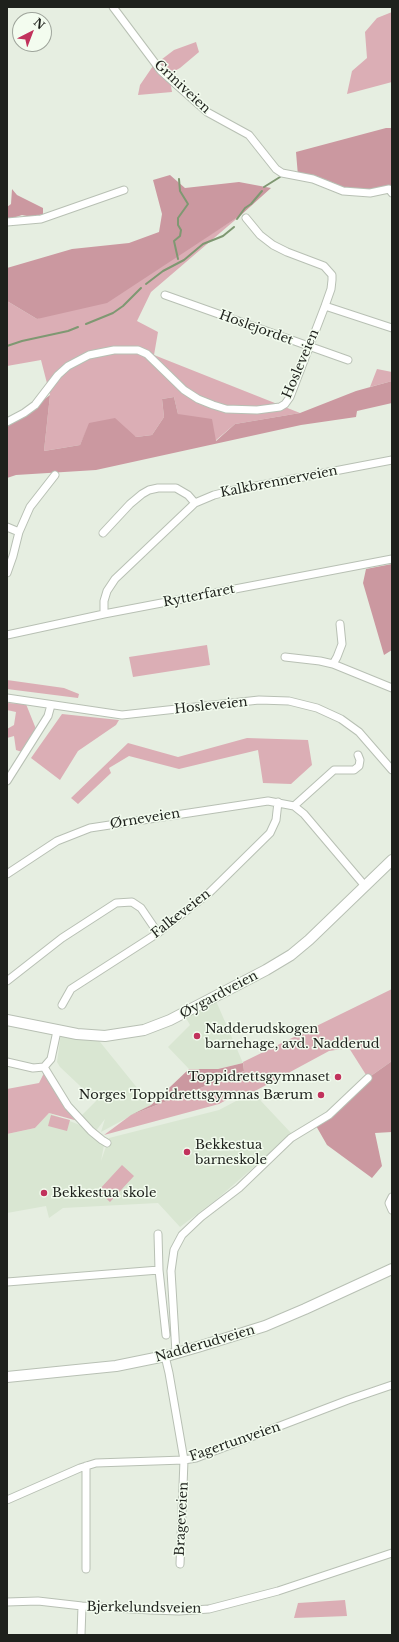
<!DOCTYPE html>
<html>
<head>
<meta charset="utf-8">
<style>
  body { margin:0 }
  #map { position:relative; width:399px; height:1642px; overflow:hidden; background:#e6eee1; font-family:"Libre Baskerville",serif }
  canvas { display:block }
  .frame { position:absolute; inset:0; border:8px solid #1e211c; pointer-events:none }
  .north { position:absolute; left:12px; top:12px; width:40px; height:40px; box-sizing:border-box; background:#f3fcef; border:1px solid #9ea49b; border-radius:50%; rotate:42deg; font-size:11px; font-weight:700; line-height:16px; text-align:center; color:#1e211c }
  .north::after { content:''; display:block; margin:auto; width:14px; height:18px; background:#c1325c; clip-path:polygon(50% 0,100% 100%,50% 72%,0 100%) }
</style>
</head>
<body>
<div id="map">
<canvas width="399" height="1642"></canvas>
<div class="frame"></div>
<div class="north">N</div>
</div>
<script>
const g = document.querySelector('canvas').getContext('2d');
g.lineJoin = 'round';
function paint(path, color) {
  g.fillStyle = color;
  g.fill(path, 'evenodd');
}
function shape(rows) {
  const path = new Path2D();
  for (const r of rows) {
    path.moveTo(r[0], r[1]);
    for (let i = 2; i < r.length; i += 2) path.lineTo(r[i], r[i + 1]);
  }
  return path;
}
function trace(path, color, width, dash) {
  g.strokeStyle = color;
  g.lineWidth = width;
  g.lineCap = dash ? 'butt' : 'round';
  g.setLineDash(dash || []);
  g.stroke(path);
}
function drawText(font, color, halo, rows, align = 'center') {
  g.font = font + ' "Libre Baskerville",serif';
  g.lineWidth = 3;
  g.setLineDash([]);
  g.textBaseline = 'middle';
  g.strokeStyle = halo;
  g.fillStyle = color;
  for (const [text, x, y, turn = 0] of rows) {
    g.save();
    g.translate(x, y);
    g.rotate((+turn || 0) * Math.PI / 180);
    g.textAlign = isNaN(turn) ? turn : align;
    if (halo) g.strokeText(text, 0, 0);
    g.fillText(text, 0, 0);
    g.restore();
  }
}
const built = shape([
  [216,1001,243,1063,218,1069,189,1069,168,1047,190,1025,186,1018],
  [61,1033,96,1037,151,1105,101,1132,105,1119,95,1132,81,1116,96,1101,60,1067,57,1062],
  [255,1091,261,1101,292,1134,217,1199,180,1227,158,1203,63,1208,49,1218,46,1206,7,1213,7,1134,35,1128,49,1113,85,1127,104,1145,101,1161,109,1138,219,1110]
]);
const green = shape([
  [392,12,392,82,347,94,352,71,367,58,365,32,377,18],
  [196,42,199,52,180,68,169,74,172,92,138,95,140,85,153,66,174,50],
  [241,215,151,292,137,321,158,332,154,355,300,413,235,424,215,441,178,414,174,397,162,399,164,417,152,435,136,437,90,423,80,445,44,451,50,395,41,360,7,366,7,301,37,319,184,251],
  [377,369,392,372,392,381,370,387],
  [207,645,210,665,133,677,129,657],
  [7,680,64,688,79,694,78,698,7,689],
  [7,703,26,704,36,729,22,752,16,750,14,736,7,738,7,729,14,725,16,712,7,710],
  [62,714,119,720,116,725,78,751,60,780,31,758],
  [247,738,308,740,312,765,291,784,263,783,258,750,179,769,129,756,109,768,111,773,78,804,71,798,128,743,178,757],
  [392,989,392,1061,368,1078,349,1048,329,1051,255,1091,241,1092,219,1104,104,1135,131,1115,244,1071,243,1062],
  [45,1071,78,1121,49,1113,35,1128,7,1134,7,1089,39,1083],
  [51,1115,70,1120,67,1131,48,1126],
  [122,1165,134,1176,110,1202,98,1191],
  [345,1600,347,1616,294,1618,298,1603]
]);
const forest = shape([
  [386,128,392,128,392,183,389,189,357,193,298,176,296,152],
  [170,175,185,188,239,182,271,188,241,215,107,303,37,319,7,301,7,268,72,249,129,243,159,232,162,214,153,180],
  [12,189,17,195,43,208,43,214,32,217,22,215,7,220,7,207,11,204],
  [392,381,392,403,357,411,356,417,301,425,96,470,16,475,7,478,7,427,50,395,44,451,80,445,89,423,115,418,136,437,152,435,164,417,162,399,174,397,178,414,212,419,216,441,235,424,300,413,356,391],
  [392,564,392,650,384,655,363,583,366,569],
  [392,1061,392,1132,375,1133,382,1166,372,1178,327,1145,315,1124,368,1078],
  [243,1063,244,1071,131,1115,151,1105,189,1069,218,1069]
]);
const stream = shape([
  [264,187,280,177],
  [237,219,245,208,251,204,262,191],
  [178,259,174,241,180,236,181,230,178,225,178,218,188,204,180,191,179,179],
  [146,284,163,271,184,260,203,244,223,236,234,227],
  [86,324,113,313,123,306,141,288],
  [7,346,22,341,68,331,78,327]
]);
const street = shape([
  [113,7,161,71,207,112,249,135,276,169,282,173,313,179,343,191,370,193,389,189,392,193],
  [7,222,41,219,124,190],
  [165,295,348,360],
  [325,306,392,328],
  [7,422,24,413,35,405,58,375,68,366,89,355,114,350,138,350,147,354,184,390,198,399,213,405,226,409,257,410,280,407,285,404,290,397,325,306,331,289,332,280,332,275,324,266,287,252,273,245,260,235,246,218],
  [7,527,19,532],
  [103,533,130,504,142,494,149,490,158,488,176,488,188,495,195,503],
  [7,573,13,556,19,532,30,507,55,475],
  [104,614,104,601,107,591,115,579,195,503,214,495,230,491,392,460],
  [7,635,104,614,392,559],
  [285,657,320,661,333,664,392,688],
  [333,664,337,657,342,644,340,624],
  [7,698,122,715,259,700,289,701,317,708,341,719,359,732,392,770],
  [7,781,48,716,51,705],
  [294,806,334,770,354,770,359,766,360,760,358,755],
  [7,874,57,841,90,828,268,801,294,806,304,814,365,886],
  [7,981,62,938,116,903,132,902,141,908,158,933],
  [62,1005,71,989,158,933,209,893,270,833,276,820,278,802],
  [57,1031,51,1059,44,1067,68,1106,91,1131,102,1140,107,1143],
  [7,1062,33,1068,44,1067],
  [392,1197,389,1203,392,1210],
  [158,1234,159,1270,166,1335],
  [7,1282,159,1270],
  [176,1353,171,1271,174,1250,182,1235,201,1217,239,1188,291,1138,329,1115,368,1078],
  [165,1356,169,1373,184,1460,180,1564],
  [86,1466,86,1569],
  [7,1500,80,1468,96,1463,184,1460,196,1458,348,1400,392,1385],
  [7,1602,38,1601,82,1606,151,1610,179,1611,209,1609,278,1591,392,1553],
  [81,1635,82,1606]
]);
const secondary = shape([
  [7,1020,77,1034,105,1036,144,1030,170,1020,266,970,291,955,309,940,392,860],
  [7,1377,116,1366,170,1355,201,1346,265,1326,305,1309,392,1269]
]);
const markers = [
  [197,1036,4,"#c1325c"],
  [338,1077,4,"#c1325c"],
  [321,1095,4,"#c1325c"],
  [187,1152,4,"#c1325c"],
  [44,1193,4,"#c1325c"]
];
const streetNames = [
  ["Griniveien",182,87,43],
  ["Hoslejordet",256,328,20],
  ["Hosleveien",301,364,-67],
  ["Kalkbrennerveien",279,482,-11],
  ["Rytterfaret",199,596,-11],
  ["Hosleveien",211,706,-6],
  ["Ørneveien",145,819,-9],
  ["Falkeveien",181,914,-38],
  ["Øygardveien",219,995,-28],
  ["Nadderudveien",205,1344,-16],
  ["Fagertunveien",235,1442,-19],
  ["Brageveien",182,1519,-87],
  ["Bjerkelundsveien",144,1608,1]
];
const poiNames = [
  ["Nadderudskogen",205,1029],
  ["barnehage, avd. Nadderud",205,1044],
  ["Toppidrettsgymnaset",330,1077,"right"],
  ["Norges Toppidrettsgymnas Bærum",313,1095,"right"],
  ["Bekkestua",195,1145],
  ["barneskole",195,1160],
  ["Bekkestua skole",52,1193]
];
paint(built, '#d9e6d2');
paint(green, '#dbaeb5');
paint(forest, '#cb98a0');
trace(stream, '#7f9872', 2);
trace(street, '#b8c0b4', 9);
trace(secondary, '#b8c0b4', 12);
trace(street, '#fff', 7);
trace(secondary, '#fff', 10);
for (const [x, y, r, color] of markers) {
  const dot = new Path2D();
  dot.arc(x, y, r, 0, 2 * Math.PI);
  g.fillStyle = color;
  g.fill(dot);
  trace(dot, '#f3fcef', 1.5);
}
drawText('13px', '#1e211c', '#f3fcef', streetNames);
drawText('13px', '#1e211c', '#f3fcef', poiNames, 'left');
</script>
</body>
</html>
